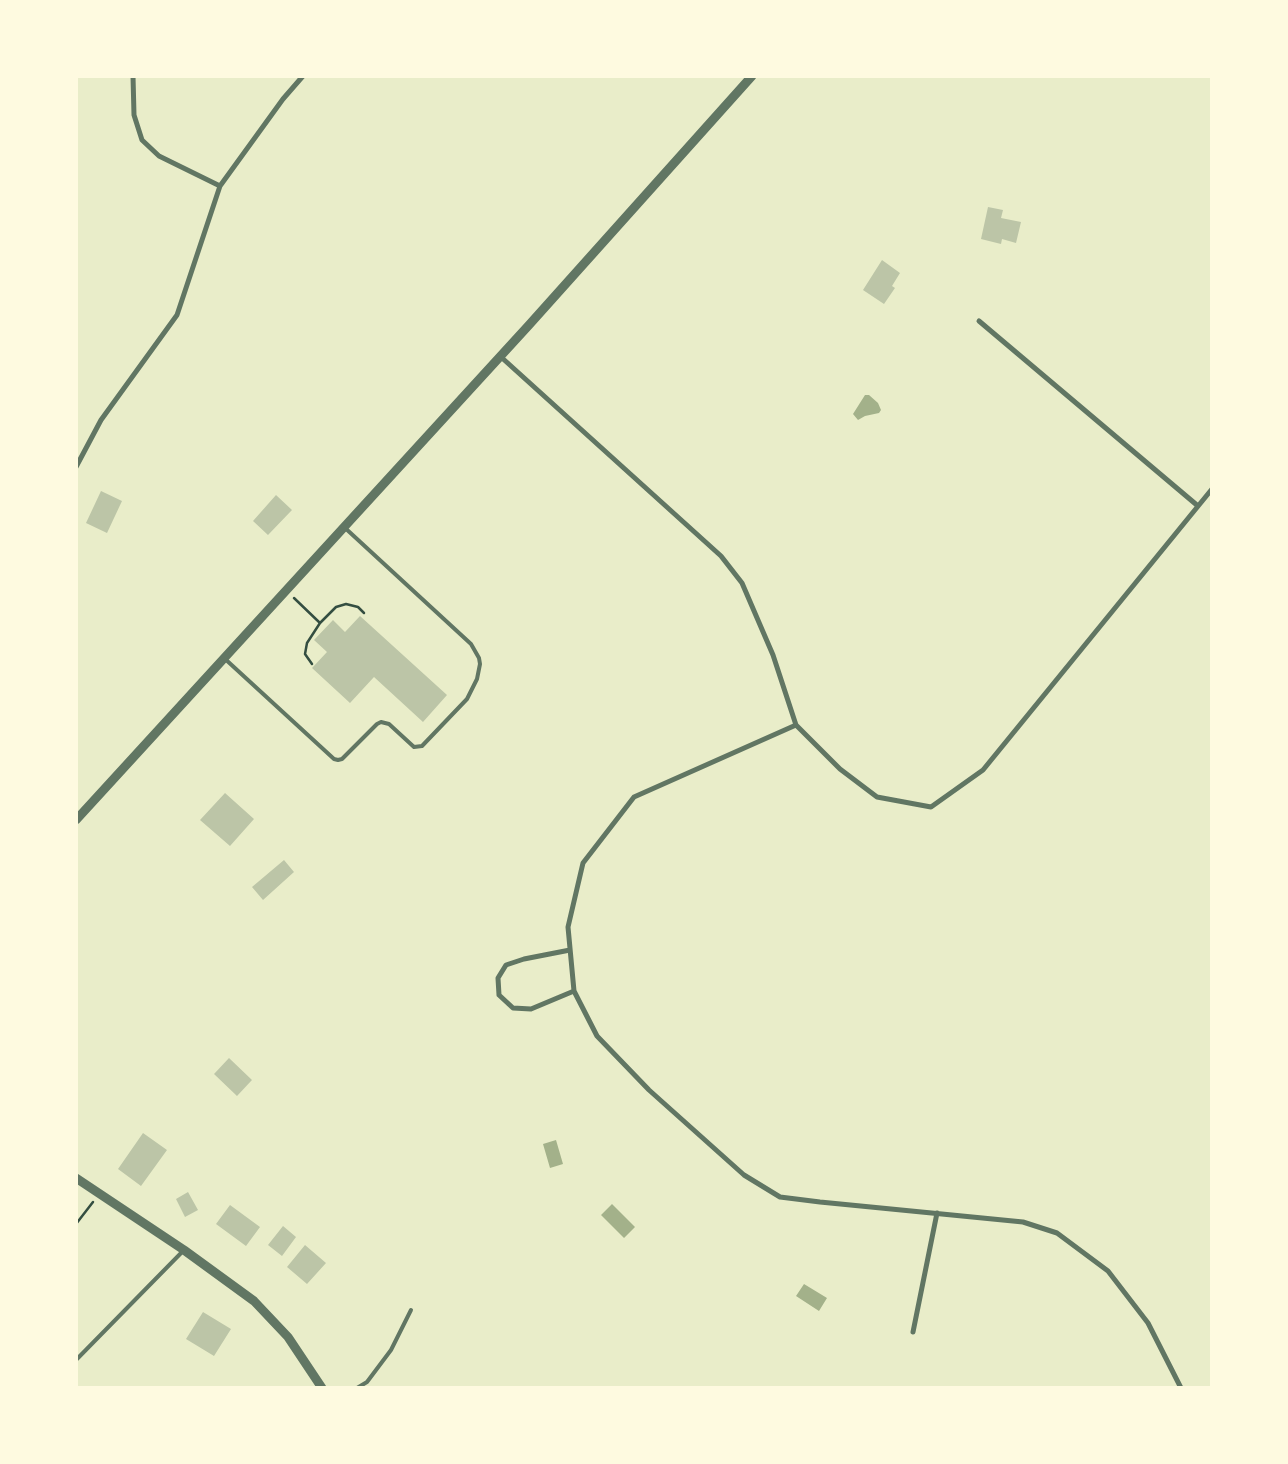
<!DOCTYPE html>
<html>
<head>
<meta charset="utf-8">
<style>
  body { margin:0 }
  #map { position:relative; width:1288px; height:1464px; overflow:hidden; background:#e9edc9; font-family:Ubuntu,sans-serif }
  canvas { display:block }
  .frame { position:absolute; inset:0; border:78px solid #fefae0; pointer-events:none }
</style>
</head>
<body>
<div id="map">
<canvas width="1288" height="1464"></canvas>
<div class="frame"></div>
</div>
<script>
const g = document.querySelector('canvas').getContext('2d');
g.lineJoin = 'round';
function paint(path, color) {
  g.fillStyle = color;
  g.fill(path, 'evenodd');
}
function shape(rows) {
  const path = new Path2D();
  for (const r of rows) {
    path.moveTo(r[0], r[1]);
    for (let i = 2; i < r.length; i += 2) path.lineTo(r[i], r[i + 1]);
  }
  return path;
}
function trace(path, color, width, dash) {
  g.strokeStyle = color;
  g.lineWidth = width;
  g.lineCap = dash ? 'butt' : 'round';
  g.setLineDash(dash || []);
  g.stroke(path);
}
const water = shape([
  [865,395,869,395,878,403,881,410,879,413,865,416,858,420,853,414],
  [556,1140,563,1164,550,1168,543,1144],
  [612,1204,635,1227,624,1238,601,1215],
  [804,1284,827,1298,819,1311,796,1296]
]);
const building = shape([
  [988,207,1003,210,1001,218,1021,222,1016,243,1002,239,1001,244,981,239],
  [882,260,900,273,892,286,895,288,884,304,863,290],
  [101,491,122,501,107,533,86,523],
  [276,495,292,510,268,535,253,521],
  [360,616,447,695,423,722,374,677,350,703,312,668,327,652,314,640,333,620,345,632],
  [225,793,254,819,230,846,200,820],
  [284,860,294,872,263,900,252,887],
  [229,1058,252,1080,237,1096,214,1074],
  [143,1133,167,1150,141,1186,118,1169],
  [188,1192,198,1210,185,1217,176,1199],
  [230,1205,260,1227,246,1246,216,1224],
  [283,1226,296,1237,282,1256,268,1245],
  [305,1245,326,1263,307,1284,287,1267],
  [203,1312,231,1329,214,1356,186,1339]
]);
const path = shape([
  [294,598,320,623],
  [312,664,305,654,307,643,320,623,336,607,346,604,358,607,364,613],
  [76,1224,93,1202]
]);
const service = shape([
  [224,658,334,759,338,760,342,759,377,724,381,722,389,724,414,747,422,746,467,699,477,679,480,664,479,658,471,644,344,527],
  [76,1360,184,1250],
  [357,1388,367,1382,391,1350,411,1310]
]);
const minor = shape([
  [133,76,134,115,142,140,159,156,220,186],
  [979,321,1198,506],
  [501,357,721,556,742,583,773,655,796,725,840,769,877,797,931,807,983,770,1212,489],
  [76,467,101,420,177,315,220,186,283,99,303,76],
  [796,725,634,797,583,863,568,927,574,991,597,1036,649,1090,744,1175,780,1197,820,1202,1023,1222,1057,1233,1108,1271,1148,1323,1181,1388],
  [570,950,524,959,506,965,498,978,499,995,513,1008,531,1009,574,991],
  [913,1332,937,1213]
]);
const tertiary = shape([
  [76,820,529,325,752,76],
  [76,1178,184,1250,254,1301,288,1337,322,1388]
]);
paint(water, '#a3b18a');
paint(building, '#bcc5a7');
trace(path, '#344e41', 2.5);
trace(service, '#617663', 4);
trace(minor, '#617663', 5);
trace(tertiary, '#617663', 9);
</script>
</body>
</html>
